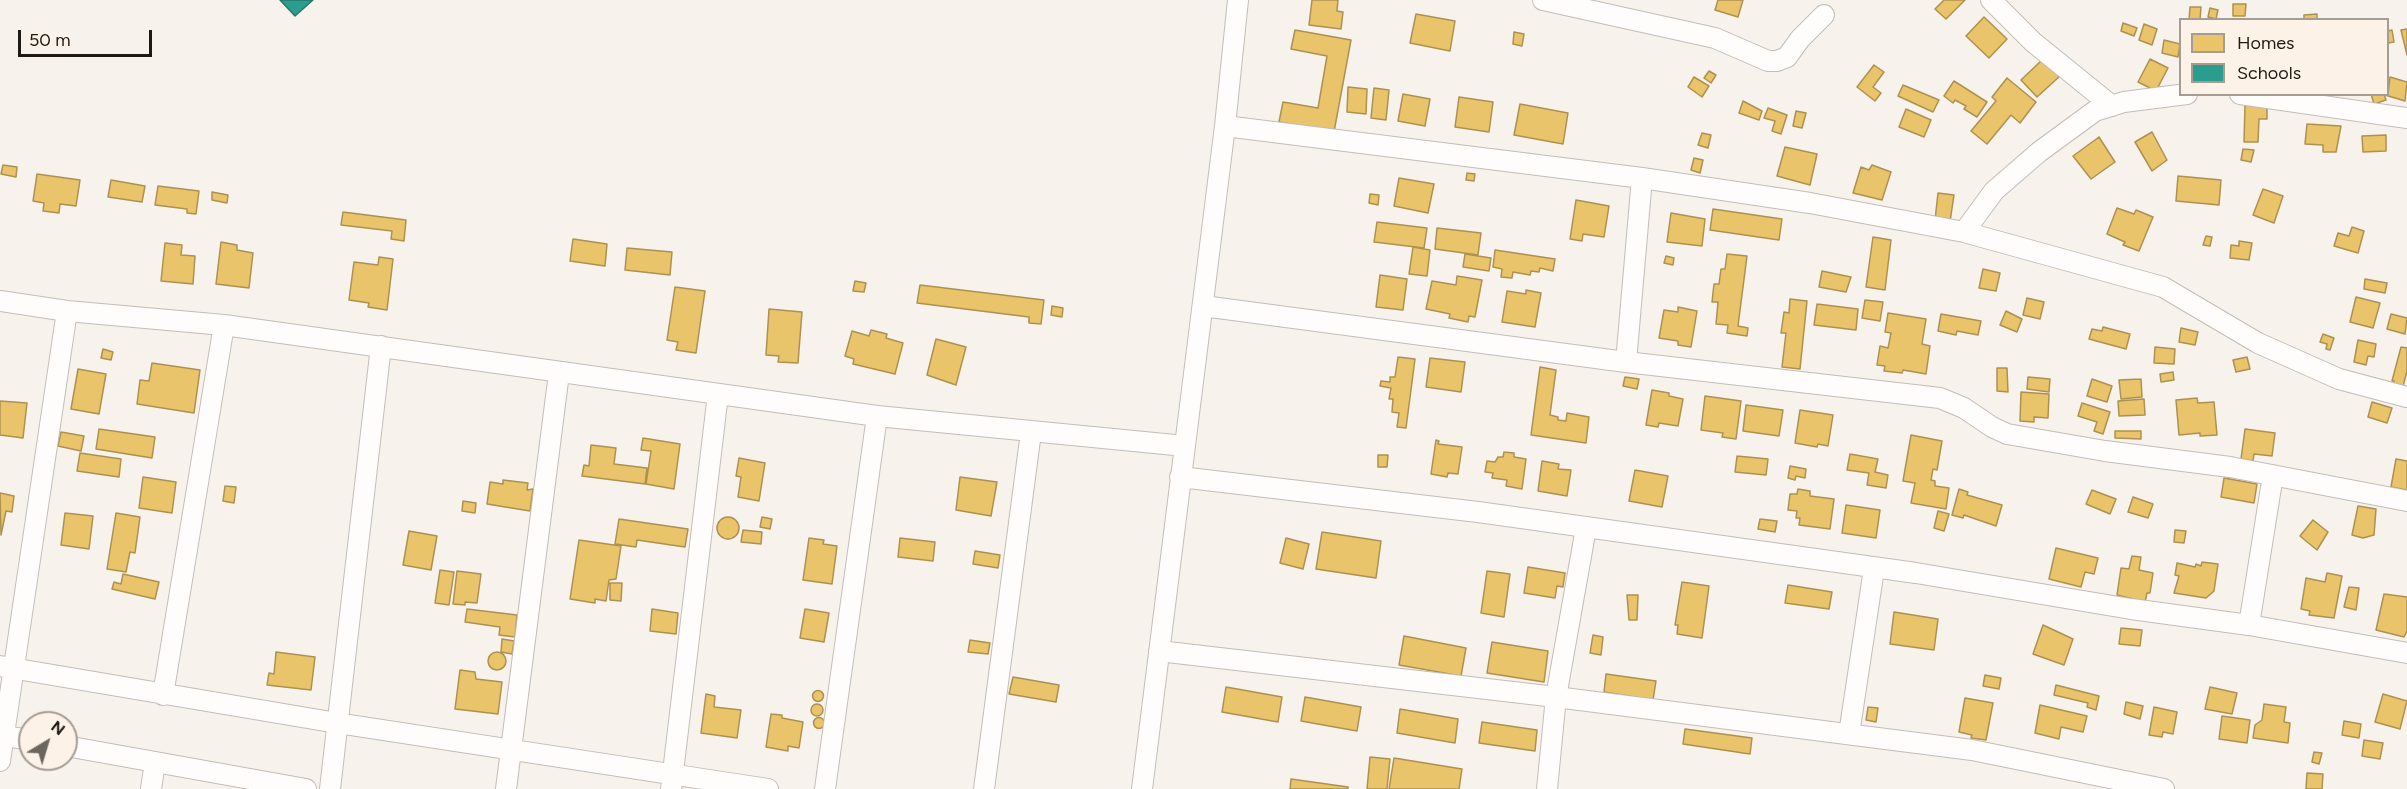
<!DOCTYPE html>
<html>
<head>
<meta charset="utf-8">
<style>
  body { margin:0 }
  #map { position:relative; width:2407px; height:789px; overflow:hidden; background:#f8f2ed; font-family:Figtree,sans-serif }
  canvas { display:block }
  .legend { position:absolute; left:2179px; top:18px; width:210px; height:78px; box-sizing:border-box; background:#fdf2e8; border:2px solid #a59c93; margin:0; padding:8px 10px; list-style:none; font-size:18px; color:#201a14 }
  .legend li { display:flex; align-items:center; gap:12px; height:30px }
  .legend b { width:30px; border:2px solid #a59c93 }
  .north { position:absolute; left:18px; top:711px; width:60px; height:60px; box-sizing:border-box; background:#fdf2e8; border:2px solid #a59c93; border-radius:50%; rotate:38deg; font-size:16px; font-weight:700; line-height:24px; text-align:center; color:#201a14 }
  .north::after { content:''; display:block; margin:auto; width:21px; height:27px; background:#6c6660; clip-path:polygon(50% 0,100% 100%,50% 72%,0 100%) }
  .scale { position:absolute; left:18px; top:30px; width:134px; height:27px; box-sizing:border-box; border:3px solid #201a14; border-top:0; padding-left:8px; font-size:18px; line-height:21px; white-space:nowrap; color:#201a14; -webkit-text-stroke:4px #fdf2e8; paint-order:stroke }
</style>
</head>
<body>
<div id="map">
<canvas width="2407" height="789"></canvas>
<ul class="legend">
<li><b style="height:16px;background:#e9c46a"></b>Homes</li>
<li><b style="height:16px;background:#2a9d8f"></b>Schools</li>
</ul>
<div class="north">N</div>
<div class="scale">50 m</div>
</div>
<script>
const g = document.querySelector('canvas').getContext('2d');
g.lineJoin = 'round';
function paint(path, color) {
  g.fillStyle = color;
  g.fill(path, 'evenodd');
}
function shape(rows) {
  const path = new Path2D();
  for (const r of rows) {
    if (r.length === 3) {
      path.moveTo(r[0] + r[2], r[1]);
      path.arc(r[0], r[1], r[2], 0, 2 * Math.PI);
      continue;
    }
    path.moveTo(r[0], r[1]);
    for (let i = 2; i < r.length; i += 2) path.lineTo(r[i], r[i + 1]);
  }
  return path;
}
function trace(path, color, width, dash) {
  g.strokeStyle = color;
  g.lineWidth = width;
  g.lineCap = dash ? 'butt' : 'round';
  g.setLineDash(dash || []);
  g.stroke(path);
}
const homes = shape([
  [1312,0,1338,0,1337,11,1343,12,1341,29,1309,25,1312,0],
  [1718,0,1743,0,1738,17,1715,10,1718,0],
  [1944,0,1965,0,1946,19,1935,9,1944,0],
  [2233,4,2246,4,2245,16,2233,16,2233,4],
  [2190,7,2201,7,2200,20,2189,20,2190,7],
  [2210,8,2218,10,2216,19,2208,17,2210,8],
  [1416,14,1455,21,1450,51,1410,43,1416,14],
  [2317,14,2317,20,2304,20,2304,15,2317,14],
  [1984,17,2007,39,1989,58,1966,36,1984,17],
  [2123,23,2137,28,2134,36,2121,31,2123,23],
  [2144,24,2157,29,2152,45,2139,40,2144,24],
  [2407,29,2407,55,2401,30,2407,29],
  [1295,30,1351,40,1334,132,1279,122,1283,102,1318,108,1327,56,1291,49,1295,30],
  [2392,30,2394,42,2388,43,2388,31,2392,30],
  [1514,32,1524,34,1522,46,1513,44,1514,32],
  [2164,40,2180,44,2178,57,2162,53,2164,40],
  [2043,59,2060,76,2037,97,2021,80,2043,59],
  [2150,59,2168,68,2156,91,2138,82,2150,59],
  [1874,65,1884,72,1873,87,1881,93,1875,101,1857,87,1874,65],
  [1709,71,1716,75,1711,83,1704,78,1709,71],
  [1694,77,1709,86,1702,97,1688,87,1694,77],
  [2390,77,2407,82,2405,101,2385,95,2388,94,2390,77],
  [2007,78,2036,102,2020,123,2011,115,1987,144,1971,131,1996,101,1992,97,2007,78],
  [1954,81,1987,102,1977,117,1964,109,1966,106,1955,100,1953,103,1944,96,1954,81],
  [1903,85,1939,100,1933,112,1898,96,1903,85],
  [1348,87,1367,89,1366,114,1347,112,1348,87],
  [1374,88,1389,90,1386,120,1371,118,1374,88],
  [1403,94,1430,99,1425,126,1398,121,1403,94],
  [2371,94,2384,94,2386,100,2374,104,2371,94],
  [1459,97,1493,102,1489,132,1455,127,1459,97],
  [1743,101,1762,111,1759,120,1739,113,1743,101],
  [1520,104,1568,113,1563,144,1514,135,1520,104],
  [2245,105,2267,106,2267,119,2259,119,2258,142,2244,142,2245,105],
  [1768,108,1787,115,1781,134,1772,131,1775,121,1764,118,1768,108],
  [1906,109,1931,120,1924,137,1899,127,1906,109],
  [1796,111,1806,113,1802,128,1793,126,1796,111],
  [2307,124,2341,126,2336,152,2323,152,2323,145,2305,144,2307,124],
  [2152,132,2167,160,2152,171,2135,142,2152,132],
  [1702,133,1711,135,1708,148,1698,145,1702,133],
  [2386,135,2386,151,2363,152,2362,136,2386,135],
  [2099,137,2115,162,2091,179,2073,156,2099,137],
  [1785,147,1817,154,1810,185,1777,176,1785,147],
  [2243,149,2254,150,2251,162,2241,160,2243,149],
  [1694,158,1703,160,1700,173,1691,170,1694,158],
  [3,165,17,167,16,177,1,174,3,165],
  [1872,165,1891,172,1882,200,1853,193,1861,167,1869,170,1872,165],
  [1467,173,1475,174,1474,181,1466,180,1467,173],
  [37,174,80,180,76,206,60,204,59,213,43,211,44,203,33,201,37,174],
  [2178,176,2221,180,2219,205,2176,201,2178,176],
  [1399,178,1434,184,1428,213,1394,206,1399,178],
  [111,180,145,186,142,202,108,197,111,180],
  [158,186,199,191,196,214,187,213,187,209,155,205,158,186],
  [2263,189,2283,196,2274,223,2253,215,2263,189],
  [212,192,228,195,227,203,212,200,212,192],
  [1938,193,1954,195,1950,222,1935,220,1938,193],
  [1370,194,1379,195,1378,205,1369,203,1370,194],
  [1576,200,1609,206,1604,237,1583,234,1582,241,1570,239,1576,200],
  [2117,208,2134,214,2136,210,2153,217,2139,251,2123,245,2125,242,2107,234,2117,208],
  [1713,209,1782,219,1779,240,1710,230,1713,209],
  [343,212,406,220,404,241,391,239,392,231,341,225,343,212],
  [1671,213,1705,219,1702,246,1667,242,1671,213],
  [1377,222,1427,228,1424,248,1374,242,1377,222],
  [2352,227,2364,231,2358,253,2334,246,2338,233,2349,236,2352,227],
  [1437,228,1481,233,1478,255,1435,249,1437,228],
  [2206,236,2212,237,2210,246,2203,245,2206,236],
  [1873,237,1891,240,1885,290,1866,287,1873,237],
  [573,239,607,244,605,266,570,261,573,239],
  [2239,241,2252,243,2249,260,2230,258,2231,245,2239,246,2239,241],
  [221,242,237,245,237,250,253,253,249,288,216,284,221,242],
  [165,243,182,245,181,255,195,256,193,284,161,281,165,243],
  [1413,247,1430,250,1427,276,1409,274,1413,247],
  [627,248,672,252,670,275,625,270,627,248],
  [1495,250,1555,259,1553,271,1540,268,1539,272,1531,271,1530,275,1513,272,1512,278,1501,277,1502,269,1493,267,1495,250],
  [1465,254,1491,258,1489,271,1463,267,1465,254],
  [1727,254,1747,256,1738,326,1748,328,1747,336,1727,333,1728,325,1716,324,1718,302,1712,302,1714,284,1719,284,1721,269,1725,269,1727,254],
  [1666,256,1674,258,1673,265,1664,263,1666,256],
  [379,257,393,259,387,310,368,307,369,303,349,300,354,262,378,265,379,257],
  [1983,269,2000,273,1996,291,1979,288,1983,269],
  [1822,271,1851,277,1846,292,1819,287,1822,271],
  [1380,275,1407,279,1403,310,1376,307,1380,275],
  [1457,276,1482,280,1475,317,1469,316,1468,322,1449,318,1450,314,1426,309,1432,281,1456,285,1457,276],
  [2365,279,2387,283,2385,293,2364,289,2365,279],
  [855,281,866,283,864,292,853,291,855,281],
  [920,285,1044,300,1041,324,1029,323,1029,317,917,303,920,285],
  [675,287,705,291,696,353,676,350,678,342,667,340,675,287],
  [1526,290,1541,293,1535,327,1502,322,1507,291,1526,294,1526,290],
  [2356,297,2380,303,2373,328,2350,322,2356,297],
  [2027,298,2044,302,2040,319,2023,315,2027,298],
  [1790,299,1807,301,1800,369,1782,367,1786,333,1781,333,1784,312,1789,313,1790,299],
  [1865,300,1883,302,1880,321,1862,318,1865,300],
  [1817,304,1858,309,1856,330,1814,325,1817,304],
  [1052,306,1063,308,1062,317,1051,315,1052,306],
  [1678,307,1697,311,1691,347,1678,345,1678,341,1659,338,1664,310,1678,312,1678,307],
  [769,309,802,312,798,363,778,362,779,356,766,355,769,309],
  [2006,311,2022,319,2017,332,2000,325,2006,311],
  [1888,313,1926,319,1922,344,1930,346,1926,374,1903,370,1902,373,1884,371,1885,366,1877,365,1880,346,1888,348,1891,333,1885,332,1888,313],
  [1941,314,1981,321,1978,335,1957,331,1956,335,1938,331,1941,314],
  [2391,314,2407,318,2405,334,2387,329,2391,314],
  [2103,327,2130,334,2126,349,2089,339,2092,329,2102,331,2103,327],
  [2181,328,2198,332,2195,345,2179,342,2181,328],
  [871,330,887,334,886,338,903,343,895,374,853,364,854,359,845,356,852,331,869,336,871,330],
  [2323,334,2334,338,2330,350,2326,349,2327,344,2320,342,2323,334],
  [936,339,966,347,956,385,927,375,936,339],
  [2358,340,2376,344,2374,357,2368,356,2366,365,2354,362,2358,340],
  [2155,347,2175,349,2174,364,2154,363,2155,347],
  [2401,347,2407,348,2407,371,2402,390,2393,388,2394,381,2392,381,2401,347],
  [103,349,113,352,111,360,101,358,103,349],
  [1398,357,1415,359,1406,428,1397,427,1399,413,1392,412,1393,399,1389,399,1391,388,1380,386,1381,381,1390,382,1390,377,1395,377,1398,357],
  [2247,357,2250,369,2236,372,2233,360,2247,357],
  [1430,358,1465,362,1461,392,1426,387,1430,358],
  [152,363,200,370,194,413,137,404,140,380,149,381,152,363],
  [1540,367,1556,370,1550,415,1558,417,1558,420,1566,421,1567,413,1589,417,1586,443,1531,435,1540,367],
  [1997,368,2007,368,2008,392,1997,391,1997,368],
  [78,369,106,374,99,414,71,409,78,369],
  [2173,372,2174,380,2161,382,2160,374,2173,372],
  [1625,377,1639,379,1637,389,1623,386,1625,377],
  [2028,377,2050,379,2049,392,2027,389,2028,377],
  [2092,379,2112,386,2107,402,2087,396,2092,379],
  [2141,379,2142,397,2121,399,2119,380,2141,379],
  [1652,390,1669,393,1669,396,1683,399,1678,426,1659,423,1658,427,1646,425,1652,390],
  [2021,392,2049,394,2048,418,2034,417,2034,422,2020,421,2021,392],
  [1705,396,1741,401,1736,439,1722,437,1723,433,1701,430,1705,396],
  [2197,398,2198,403,2214,402,2217,435,2200,436,2200,433,2179,435,2176,400,2197,398],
  [2144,399,2145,415,2119,416,2118,401,2144,399],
  [0,401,27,403,23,438,0,435,0,401],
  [2372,402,2392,408,2387,423,2368,417,2372,402],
  [2082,403,2110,412,2103,434,2094,431,2097,422,2078,416,2082,403],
  [1746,405,1783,410,1779,436,1743,431,1746,405],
  [1800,410,1833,415,1828,446,1818,444,1817,447,1795,443,1800,410],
  [99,429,155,437,152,458,96,449,99,429],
  [2245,429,2275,433,2272,456,2254,454,2253,461,2241,459,2245,429],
  [2115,431,2141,431,2141,439,2115,438,2115,431],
  [61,432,84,436,81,451,58,446,61,432],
  [1911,435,1942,441,1937,470,1933,469,1931,480,1935,481,1935,486,1949,488,1946,509,1911,503,1915,483,1903,481,1911,435],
  [643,438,680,444,674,489,646,484,651,451,641,450,643,438],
  [1436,440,1439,441,1438,444,1462,447,1458,474,1448,473,1447,477,1431,474,1436,440],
  [591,445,616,448,614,464,647,468,645,484,582,476,584,465,589,466,591,445],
  [1504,452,1514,453,1514,457,1526,459,1522,489,1506,486,1507,480,1492,478,1493,473,1485,472,1487,461,1495,462,1498,457,1503,457,1504,452],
  [80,453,121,459,119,477,77,471,80,453],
  [1850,454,1878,459,1875,472,1888,475,1886,488,1867,485,1869,473,1847,470,1850,454],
  [1378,455,1388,455,1387,467,1378,467,1378,455],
  [1737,456,1768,459,1766,475,1735,472,1737,456],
  [739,458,765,463,759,501,738,497,741,477,736,476,739,458],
  [2396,459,2407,461,2407,490,2391,487,2396,459],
  [1542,461,1559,464,1558,469,1571,470,1567,496,1538,491,1542,461],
  [1790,466,1806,469,1805,478,1796,476,1795,480,1788,478,1790,466],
  [1635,470,1668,476,1662,507,1629,501,1635,470],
  [143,477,176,482,172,513,139,508,143,477],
  [960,477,997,482,991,516,956,510,960,477],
  [2224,478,2257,484,2254,503,2221,497,2224,478],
  [503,480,528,483,527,490,533,489,530,511,487,504,490,482,503,484,503,480],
  [225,486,236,487,234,503,223,501,225,486],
  [1798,489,1810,491,1810,496,1834,499,1830,529,1799,525,1800,518,1796,518,1797,511,1788,510,1790,494,1797,494,1798,489],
  [1959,489,1968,492,1967,495,2002,505,1996,526,1964,515,1963,518,1952,515,1959,489],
  [2092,490,2116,499,2110,514,2086,504,2092,490],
  [0,493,14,496,12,512,6,511,1,535,0,493],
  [2133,497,2153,504,2148,518,2128,512,2133,497],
  [463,501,476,503,475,513,462,511,463,501],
  [1846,505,1880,510,1876,538,1842,533,1846,505],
  [2358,506,2376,509,2374,535,2363,538,2352,535,2358,506],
  [1938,511,1949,514,1944,531,1934,528,1938,511],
  [65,513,93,516,89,549,61,545,65,513],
  [116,513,140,517,135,553,130,552,126,572,107,569,116,513],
  [728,528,11],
  [762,517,772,519,770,529,760,527,762,517],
  [619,519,688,529,685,547,637,540,636,547,615,544,619,519],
  [1760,519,1777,521,1775,532,1758,529,1760,519],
  [2313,520,2328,532,2317,550,2300,536,2313,520],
  [743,530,762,532,761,544,741,542,743,530],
  [2175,530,2186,531,2184,543,2174,542,2175,530],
  [409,531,437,536,431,570,403,565,409,531],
  [1322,532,1381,541,1376,578,1316,569,1322,532],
  [809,538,824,540,823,544,837,546,832,584,803,580,809,538],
  [900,538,935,542,933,561,898,557,900,538],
  [1286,538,1309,544,1303,569,1280,563,1286,538],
  [579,540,621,546,616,579,609,580,606,601,595,599,595,603,570,599,579,540],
  [2056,548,2098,558,2094,574,2085,572,2081,587,2049,579,2056,548],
  [975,551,1000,555,998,568,973,564,975,551],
  [2132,556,2141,557,2139,570,2153,573,2150,593,2147,593,2145,602,2117,595,2121,568,2129,569,2132,556],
  [2202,562,2218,564,2214,591,2206,598,2174,593,2179,576,2175,575,2177,563,2195,567,2196,564,2201,566,2202,562],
  [1528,567,1565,573,1563,587,1557,586,1555,598,1524,593,1528,567],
  [440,570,454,572,449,605,435,603,440,570],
  [457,571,481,574,477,603,465,602,465,605,453,604,457,571],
  [1487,571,1510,574,1504,617,1481,613,1487,571],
  [2327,573,2342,576,2334,618,2309,615,2310,611,2301,609,2306,578,2325,582,2327,573],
  [123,574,159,582,155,599,112,589,114,582,121,584,123,574],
  [1682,582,1709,586,1702,638,1677,634,1678,625,1675,625,1682,582],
  [610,583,622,583,621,601,610,600,610,583],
  [1788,585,1832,592,1829,609,1785,603,1788,585],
  [2349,587,2359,588,2356,610,2344,607,2349,587],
  [2384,594,2407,597,2407,631,2404,637,2376,630,2384,594],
  [1627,595,1638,595,1637,620,1629,620,1627,595],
  [467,609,517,615,515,637,499,635,500,627,465,622,467,609],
  [652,609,678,613,676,634,650,631,652,609],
  [805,609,829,613,824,642,800,638,805,609],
  [1894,612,1938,619,1934,650,1890,644,1894,612],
  [2043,625,2073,639,2064,665,2033,654,2043,625],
  [2121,628,2142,630,2140,646,2119,644,2121,628],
  [1593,635,1603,637,1601,655,1590,653,1593,635],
  [1404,636,1466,648,1461,676,1399,665,1404,636],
  [502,639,514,641,512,654,501,652,502,639],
  [970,640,990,643,988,654,968,652,970,640],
  [1492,642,1548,651,1544,682,1487,673,1492,642],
  [497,661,9],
  [276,652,315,657,311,690,267,685,269,673,274,674,276,652],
  [460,670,475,672,476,679,502,682,498,714,455,709,460,670],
  [1606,674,1656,681,1653,700,1604,692,1606,674],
  [1985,675,2001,678,1999,689,1983,686,1985,675],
  [1013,677,1059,685,1056,702,1009,694,1013,677],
  [2056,685,2099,696,2096,710,2087,707,2088,703,2054,695,2056,685],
  [1226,687,1282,697,1278,722,1222,712,1226,687],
  [2210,687,2237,693,2232,714,2205,709,2210,687],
  [818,696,5.5],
  [706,694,715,696,714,707,741,710,737,738,701,733,706,694],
  [2383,694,2407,701,2400,729,2375,722,2383,694],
  [1305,697,1361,707,1357,731,1301,721,1305,697],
  [1965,698,1993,703,1986,740,1971,738,1972,735,1959,732,1965,698],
  [2126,702,2143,706,2140,719,2124,714,2126,702],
  [2264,704,2286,707,2284,722,2290,723,2288,743,2253,738,2255,725,2262,720,2264,704],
  [817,710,6],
  [2040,705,2087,716,2083,732,2061,727,2059,739,2035,733,2040,705],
  [1868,707,1878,708,1876,722,1866,720,1868,707],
  [2154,707,2177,712,2173,734,2163,732,2162,737,2149,735,2154,707],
  [1400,709,1458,719,1455,743,1397,733,1400,709],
  [771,714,782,715,782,718,803,722,799,748,788,746,788,751,766,747,771,714],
  [2222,716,2250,720,2247,743,2219,739,2222,716],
  [819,723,5.5],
  [2344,721,2361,724,2359,738,2342,735,2344,721],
  [1482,722,1537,730,1535,751,1479,743,1482,722],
  [1685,729,1752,738,1750,754,1683,744,1685,729],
  [2364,740,2383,743,2380,759,2362,756,2364,740],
  [2314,752,2322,753,2319,764,2312,762,2314,752],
  [1370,757,1390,759,1387,789,1367,789,1370,757],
  [1394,758,1462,769,1459,789,1389,789,1394,758],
  [2307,773,2323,774,2322,789,2306,789,2307,773],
  [1291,779,1348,787,1348,789,1290,789,1291,779]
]);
const schools = shape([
  [280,0,313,0,295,16,280,0]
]);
const minor = shape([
  [1543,0,1715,38,1768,61,1777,61,1787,57,1800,39,1824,15],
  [1991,0,2033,42,2112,106],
  [2240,94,2407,118],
  [1225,126,1642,178,1810,203,1964,232,2163,287,2258,343,2339,379,2407,397],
  [1964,232,1994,191,2039,152,2095,111,2124,102,2187,94],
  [0,301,67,311,224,325,877,416,1185,446],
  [1203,306,1626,362,1940,398,1964,408,1992,427,2007,434,2105,451,2230,467,2407,501],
  [1626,362,1642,178],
  [1180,477,1478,512,1916,573,2131,609,2249,625,2407,653],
  [2249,625,2273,475],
  [1159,651,1556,697,1972,750,2164,789],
  [0,666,337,723,768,789],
  [163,695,224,325],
  [1849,734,1874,569],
  [0,735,30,740],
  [66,746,306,789],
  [0,761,67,311],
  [151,789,155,762],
  [330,789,381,346],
  [506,789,559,373],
  [671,789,718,394],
  [825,789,877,416],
  [984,789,1031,432],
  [1142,789,1225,126,1238,0],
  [1547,789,1556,697,1586,528]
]);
paint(homes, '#e9c46a');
trace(homes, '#ad9150', 1.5);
paint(schools, '#2a9d8f');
trace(schools, '#27766a', 1.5);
trace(minor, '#c3bdb8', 22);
trace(minor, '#fefdfc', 20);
</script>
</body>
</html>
